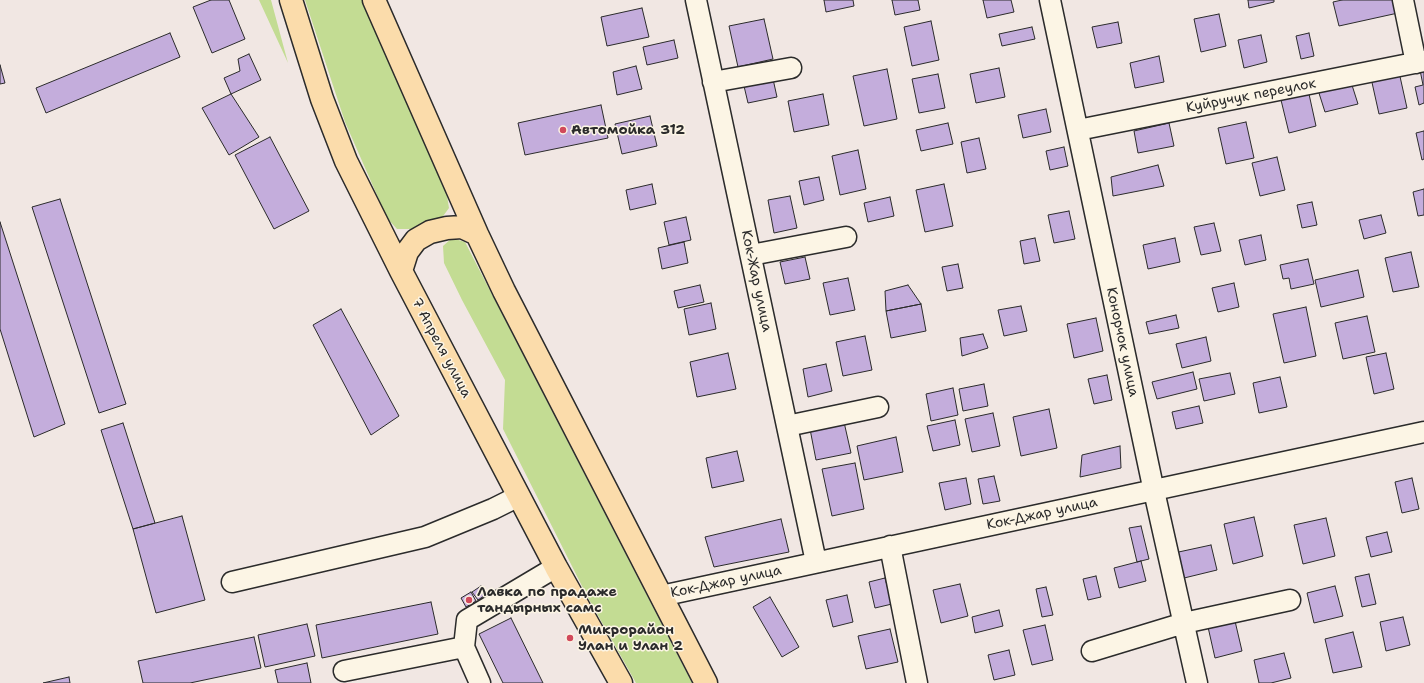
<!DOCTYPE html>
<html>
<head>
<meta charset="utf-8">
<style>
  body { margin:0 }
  canvas { display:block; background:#f1e7e3 }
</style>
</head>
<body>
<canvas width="1424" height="683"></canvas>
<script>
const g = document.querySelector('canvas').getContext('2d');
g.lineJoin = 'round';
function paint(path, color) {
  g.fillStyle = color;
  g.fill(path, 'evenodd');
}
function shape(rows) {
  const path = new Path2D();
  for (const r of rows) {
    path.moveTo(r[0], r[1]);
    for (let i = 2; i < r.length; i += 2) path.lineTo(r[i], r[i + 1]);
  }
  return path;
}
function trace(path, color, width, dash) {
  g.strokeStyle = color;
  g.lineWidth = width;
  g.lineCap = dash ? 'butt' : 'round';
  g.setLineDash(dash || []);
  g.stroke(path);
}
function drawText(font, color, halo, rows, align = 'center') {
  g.font = font + ' "Shantell Sans",sans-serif';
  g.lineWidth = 3;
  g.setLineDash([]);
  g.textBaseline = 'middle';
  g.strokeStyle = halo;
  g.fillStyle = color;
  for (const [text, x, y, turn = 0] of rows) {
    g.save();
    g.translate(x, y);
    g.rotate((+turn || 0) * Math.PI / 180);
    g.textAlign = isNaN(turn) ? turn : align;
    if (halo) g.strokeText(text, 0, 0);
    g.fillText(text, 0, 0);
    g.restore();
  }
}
const green = shape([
  [259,0,271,0,288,63],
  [305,0,363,0,447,196,449,208,438,223,415,229,397,229,387,218,345,122],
  [452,238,465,242,692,683,636,683,587,596,503,429,505,380,462,300,444,263,443,246]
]);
const building = shape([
  [211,0,229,0,245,39,212,53,193,7,211,0],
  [824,0,853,0,854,6,826,12,824,0],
  [892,0,918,0,920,10,895,15,892,0],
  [983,0,1011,0,1014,12,987,18,983,0],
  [1248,0,1274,0,1274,2,1249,8,1248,0],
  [1342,0,1395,0,1398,13,1339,26,1333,2,1342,0],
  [642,8,649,37,607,46,601,17,642,8],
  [1219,14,1226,46,1201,52,1194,19,1219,14],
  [764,19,773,59,738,67,729,26,764,19],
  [931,21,939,60,912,66,904,27,931,21],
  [1118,22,1122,43,1097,48,1092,27,1118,22],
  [1032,27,1035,39,1002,46,999,34,1032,27],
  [170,33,180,57,46,113,36,88,170,33],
  [1309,33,1314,56,1301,59,1296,36,1309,33],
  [1261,35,1267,62,1244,68,1238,40,1261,35],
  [674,40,678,58,647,65,643,47,674,40],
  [249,54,261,80,231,94,224,78,240,71,238,59,249,54],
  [1159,56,1164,82,1135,88,1130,63,1159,56],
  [0,65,5,83,0,84,0,65],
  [636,66,642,89,617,95,613,72,636,66],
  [999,68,1005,97,976,103,970,74,999,68],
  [887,69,897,119,864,126,853,76,887,69],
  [1424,69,1424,103,1419,105,1415,87,1423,85,1420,70,1424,69],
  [1399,72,1407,108,1379,114,1371,78,1399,72],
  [938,74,945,108,919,113,912,79,938,74],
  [773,79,777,97,748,103,744,86,773,79],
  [1351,82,1358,104,1325,112,1318,90,1351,82],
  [231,94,259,137,229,155,202,108,231,94],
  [823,94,829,125,794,132,788,101,823,94],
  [1309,94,1316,126,1289,133,1281,100,1309,94],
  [601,105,608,138,525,155,518,123,601,105],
  [1046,109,1051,132,1023,138,1018,115,1046,109],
  [650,116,657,146,622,154,615,124,650,116],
  [1246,122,1254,158,1226,164,1218,128,1246,122],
  [948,123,953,144,921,151,916,130,948,123],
  [1169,123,1174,146,1138,153,1134,131,1169,123],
  [1424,131,1424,159,1422,160,1416,133,1424,131],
  [270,137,309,211,274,229,235,155,270,137],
  [979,138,986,169,967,173,961,142,979,138],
  [1064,147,1068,166,1050,170,1046,151,1064,147],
  [858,150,866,189,840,195,832,156,858,150],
  [1277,157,1285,190,1260,196,1252,163,1277,157],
  [1158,165,1164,186,1113,196,1111,177,1158,165],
  [819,177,824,200,804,205,799,181,819,177],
  [652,184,656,204,630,210,626,190,652,184],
  [944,184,953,226,925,232,916,190,944,184],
  [1424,189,1424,215,1418,216,1413,192,1424,189],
  [790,196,797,228,774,233,768,200,790,196],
  [890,197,894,216,868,222,864,203,890,197],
  [60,199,126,404,99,413,32,207,60,199],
  [1312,202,1317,225,1302,228,1297,205,1312,202],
  [1069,211,1075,239,1054,243,1048,215,1069,211],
  [1381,215,1386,233,1364,239,1359,220,1381,215],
  [686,217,691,240,669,245,664,222,686,217],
  [0,222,65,424,34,437,0,329,0,222],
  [1214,223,1221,251,1201,255,1194,227,1214,223],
  [1261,235,1266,260,1245,265,1239,240,1261,235],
  [1035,238,1040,261,1024,264,1020,241,1035,238],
  [1175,238,1180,262,1148,269,1143,245,1175,238],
  [684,242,688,263,662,269,658,248,684,242],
  [1411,252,1419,287,1393,292,1385,258,1411,252],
  [805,257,810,279,785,284,780,262,805,257],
  [1308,259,1314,284,1291,289,1289,278,1283,279,1280,265,1308,259],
  [958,264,963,288,947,291,942,267,958,264],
  [1358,270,1364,297,1321,307,1315,280,1358,270],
  [848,278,855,310,830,315,823,283,848,278],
  [1234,283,1239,307,1218,312,1212,288,1234,283],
  [700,285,704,302,678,308,674,291,700,285],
  [908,285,921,304,886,311,885,291,908,285],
  [711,303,716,329,689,335,684,309,711,303],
  [921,304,926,331,891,338,886,311,921,304],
  [1021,306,1027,331,1004,336,998,310,1021,306],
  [1306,307,1316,356,1284,363,1273,314,1306,307],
  [341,309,399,416,371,435,313,325,341,309],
  [1176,315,1179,328,1149,334,1146,322,1176,315],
  [1367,316,1375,352,1343,359,1335,323,1367,316],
  [1096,318,1103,351,1074,358,1067,324,1096,318],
  [983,334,988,348,962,356,960,338,983,334],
  [865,336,872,370,843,376,836,342,865,336],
  [1206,337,1211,361,1182,368,1176,344,1206,337],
  [728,353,736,389,697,397,690,362,728,353],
  [1386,353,1394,389,1374,394,1366,357,1386,353],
  [826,364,832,391,808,397,803,369,826,364],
  [1193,372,1197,389,1157,399,1152,382,1193,372],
  [1230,373,1235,394,1204,401,1199,379,1230,373],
  [1107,375,1112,400,1094,404,1088,379,1107,375],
  [1280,377,1287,407,1259,413,1253,383,1280,377],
  [984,384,988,406,963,411,959,389,984,384],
  [953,388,958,415,931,421,926,394,953,388],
  [1199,406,1203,423,1176,429,1172,412,1199,406],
  [1049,409,1057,448,1021,456,1013,417,1049,409],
  [993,413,1000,446,972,452,965,419,993,413],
  [955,420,960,445,933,451,927,426,955,420],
  [844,422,851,453,816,460,810,429,844,422],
  [123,423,155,523,133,529,101,430,123,423],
  [896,437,903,472,864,480,857,446,896,437],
  [1120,446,1121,468,1080,477,1082,455,1120,446],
  [737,451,744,481,712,488,706,458,737,451],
  [855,463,864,509,832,516,822,469,855,463],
  [994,476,1000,501,983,504,978,479,994,476],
  [966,478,971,504,945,510,939,483,966,478],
  [1412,478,1419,509,1402,513,1395,482,1412,478],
  [182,516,205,600,156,613,133,529,182,516],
  [1254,517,1263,556,1233,564,1224,524,1254,517],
  [1326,518,1335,556,1303,564,1294,525,1326,518],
  [781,519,789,552,714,567,705,537,781,519],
  [1141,526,1149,559,1137,562,1129,528,1141,526],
  [1387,532,1392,552,1371,557,1366,537,1387,532],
  [1211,545,1217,570,1180,579,1174,553,1211,545],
  [1141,561,1146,581,1119,588,1114,568,1141,561],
  [1369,574,1376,604,1362,607,1355,577,1369,574],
  [1096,576,1101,597,1088,600,1083,579,1096,576],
  [885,578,892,604,875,608,869,582,885,578],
  [960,584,968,616,941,623,933,590,960,584],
  [481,586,487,594,478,600,472,592,481,586],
  [1335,586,1343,616,1314,623,1307,593,1335,586],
  [1046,587,1053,615,1042,617,1036,589,1046,587],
  [471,592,476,601,466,607,461,598,471,592],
  [847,595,853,622,833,627,826,600,847,595],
  [770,597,799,647,782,657,753,607,770,597],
  [431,602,438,634,322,658,316,625,431,602],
  [999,610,1003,626,975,633,972,617,999,610],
  [1403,617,1410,645,1386,651,1380,622,1403,617],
  [511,618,543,683,503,683,479,634,511,618],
  [1235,621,1242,651,1215,658,1208,627,1235,621],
  [307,624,315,656,265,667,258,635,307,624],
  [1045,625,1053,660,1032,665,1023,630,1045,625],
  [890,629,898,662,866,669,858,636,890,629],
  [1353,632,1362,667,1333,673,1325,639,1353,632],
  [254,637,261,668,190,683,143,683,138,661,254,637],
  [1009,650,1015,675,994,680,988,655,1009,650],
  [1284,653,1291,678,1271,683,1259,683,1254,660,1284,653],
  [307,663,311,683,278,683,275,670,307,663],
  [69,677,70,683,43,683,69,677]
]);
const minor = shape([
  [696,0,816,562],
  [1050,0,1152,482,1197,683],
  [1403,0,1416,63],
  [713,82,791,68],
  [1078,130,1424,61],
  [751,255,846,237],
  [787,426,878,407],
  [890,546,917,683],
  [232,582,425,537,493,509,519,496],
  [661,596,1424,432],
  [1092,651,1184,623,1290,600],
  [344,671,464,647],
  [480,683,464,647,467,620,556,567]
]);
const major = shape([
  [291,0,322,99,346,161,401,271,556,567,621,683],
  [374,0,477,234,504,291,706,683],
  [401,271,407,252,416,240,430,232,447,228,462,227,477,234]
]);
const markers = [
  [563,130,4,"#d1495b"],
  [469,600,4,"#d1495b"],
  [570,638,4,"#d1495b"]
];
const streetNames = [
  ["Куйручук переулок",1251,96,-11],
  ["Кок-Жар улица",756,281,78],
  ["Конорчок улица",1122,342,78],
  ["7 Апреля улица",441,348,62],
  ["Кок-Джар улица",1042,514,-12],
  ["Кок-Джар улица",726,582,-12]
];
const poiNames = [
  ["Автомойка 312",571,130],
  ["Лавка по прадаже",477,592],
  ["тандырных самс",477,608],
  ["Микрорайон",578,630],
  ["Улан и Улан 2",578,646]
];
paint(green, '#c3dc93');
paint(building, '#c4addc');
trace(building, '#2b2b2b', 1);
trace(minor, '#2b2b2b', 23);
trace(major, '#2b2b2b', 25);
trace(minor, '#fcf5e5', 20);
trace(major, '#fbdcab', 22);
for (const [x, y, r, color] of markers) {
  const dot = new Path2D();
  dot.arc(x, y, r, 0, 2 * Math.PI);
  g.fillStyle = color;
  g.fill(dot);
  trace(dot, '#fcf5e5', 1.5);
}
drawText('14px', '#2b2b2b', '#fcf5e5', streetNames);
drawText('bold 14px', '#2b2b2b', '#fcf5e5', poiNames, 'left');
</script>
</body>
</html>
